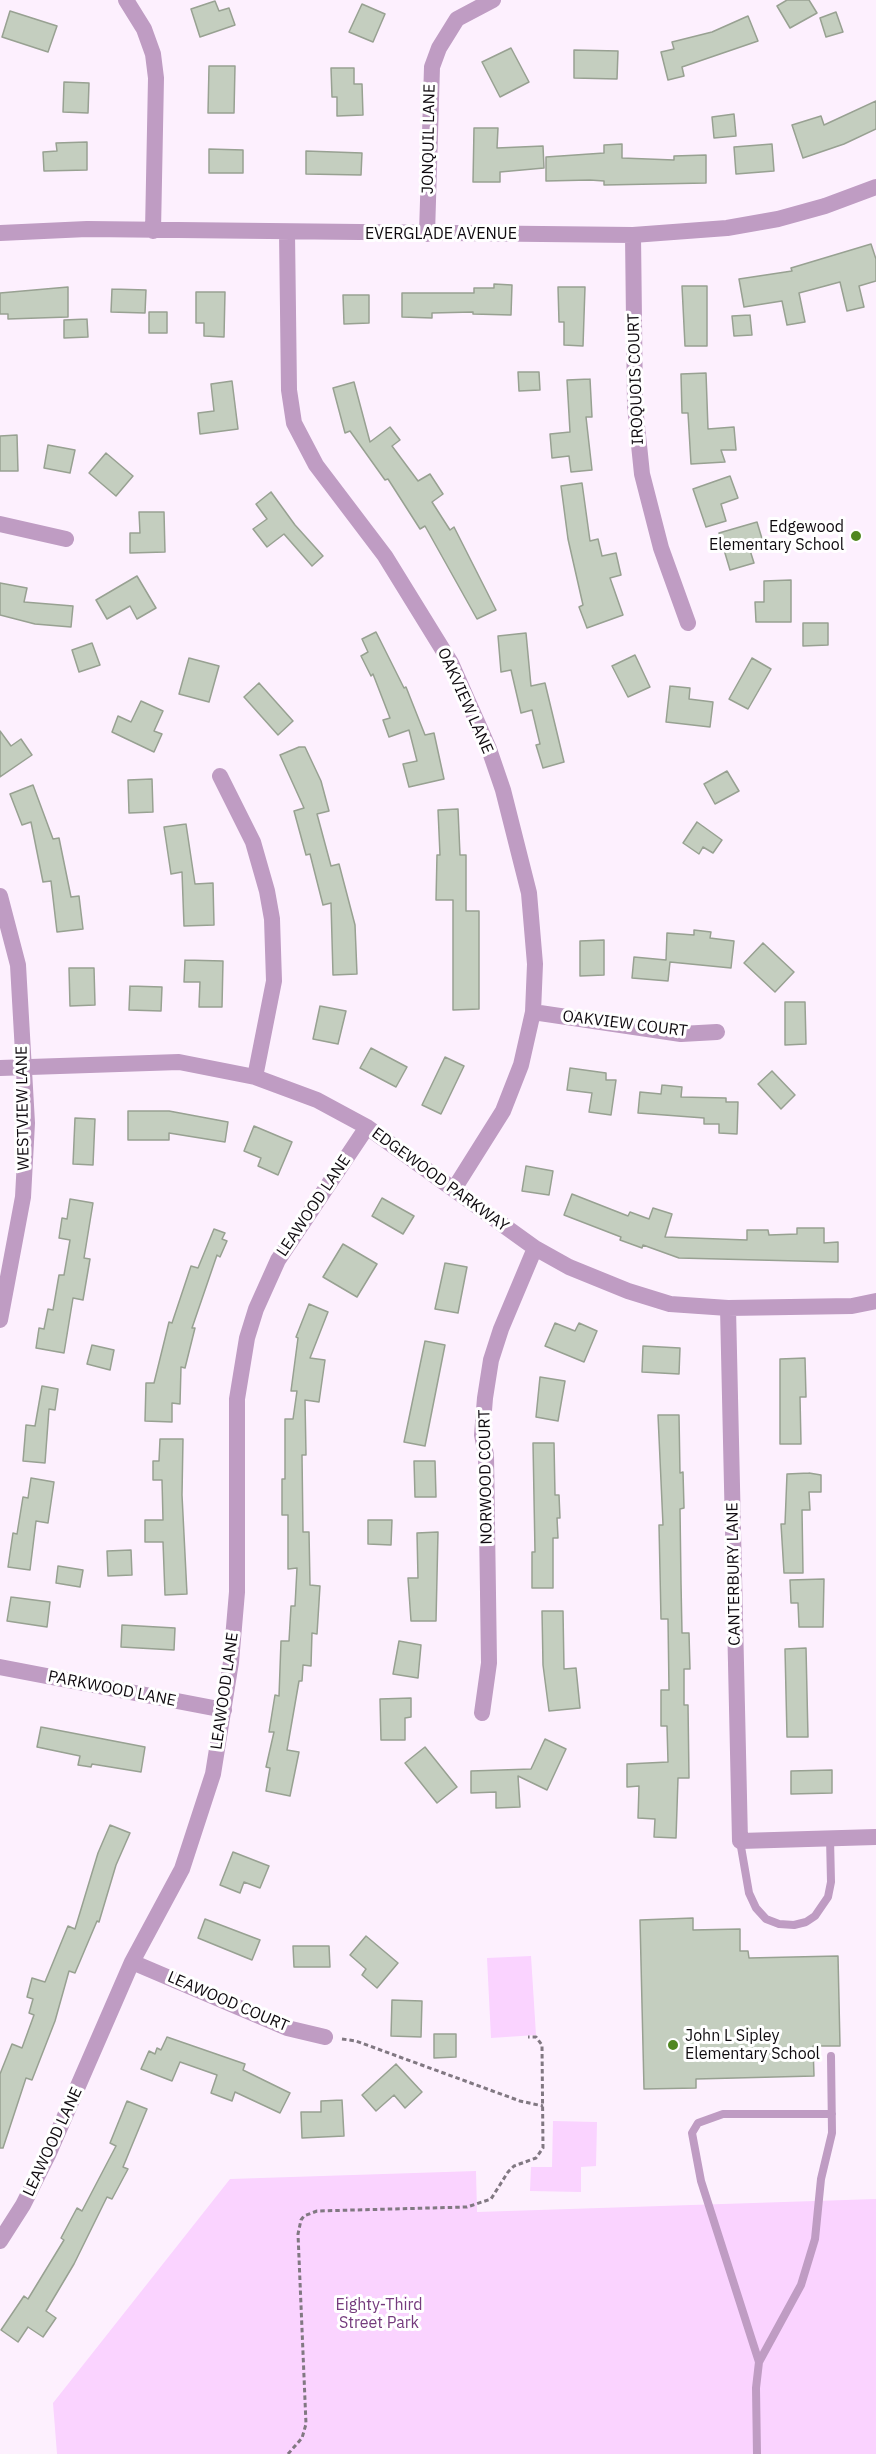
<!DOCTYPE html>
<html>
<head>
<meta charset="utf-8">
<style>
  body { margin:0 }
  canvas { display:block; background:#fdf0fe }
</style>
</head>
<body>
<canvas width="876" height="2454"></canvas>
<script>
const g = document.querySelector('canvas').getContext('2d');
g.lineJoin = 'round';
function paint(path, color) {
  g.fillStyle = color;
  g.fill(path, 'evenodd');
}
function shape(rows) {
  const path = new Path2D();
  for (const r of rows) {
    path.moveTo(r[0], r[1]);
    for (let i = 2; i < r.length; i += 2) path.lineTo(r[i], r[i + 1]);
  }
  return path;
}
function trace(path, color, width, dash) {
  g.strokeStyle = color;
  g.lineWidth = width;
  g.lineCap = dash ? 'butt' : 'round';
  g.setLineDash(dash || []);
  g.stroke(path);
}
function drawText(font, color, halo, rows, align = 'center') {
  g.font = font + ' "IBM Plex Sans",sans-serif';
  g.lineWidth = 6;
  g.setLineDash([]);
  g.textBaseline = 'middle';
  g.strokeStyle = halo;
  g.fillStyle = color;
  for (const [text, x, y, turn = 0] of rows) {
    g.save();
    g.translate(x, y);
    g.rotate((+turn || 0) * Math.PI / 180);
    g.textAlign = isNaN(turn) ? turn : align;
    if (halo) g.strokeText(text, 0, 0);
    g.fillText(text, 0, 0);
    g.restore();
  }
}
const green = shape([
  [531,1956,536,2035,491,2038,487,1958],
  [553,2121,597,2122,596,2166,581,2167,581,2192,530,2191,531,2167,552,2167],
  [476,2171,477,2212,876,2199,876,2454,57,2454,53,2403,230,2179]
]);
const building = shape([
  [787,0,809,0,817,13,790,28,777,6,787,0],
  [215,1,219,11,229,8,235,25,200,37,191,9,215,1],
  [362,4,385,14,373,42,349,32,362,4],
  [10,11,57,26,48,52,2,37,10,11],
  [836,12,843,32,826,37,820,18,836,12],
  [748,16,758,41,682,67,684,76,668,80,661,52,674,49,672,42,712,32,748,16],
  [511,48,529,82,500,97,482,62,511,48],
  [574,50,618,51,617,79,574,78,574,50],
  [209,66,235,66,234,113,208,113,209,66],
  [331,68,354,68,354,84,362,84,363,115,337,116,337,97,332,97,331,68],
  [64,82,89,83,88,113,63,112,64,82],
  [876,101,876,129,844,144,803,158,792,125,821,116,824,125,876,101],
  [734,114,736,136,714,138,712,117,734,114],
  [474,128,498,128,497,148,543,146,544,168,500,172,500,182,473,182,474,128],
  [87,142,87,170,44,171,43,152,57,151,56,143,87,142],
  [622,144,622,158,674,160,674,156,706,155,706,183,604,185,604,181,590,180,546,181,546,157,604,153,604,145,622,144],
  [772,144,774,171,736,174,734,147,772,144],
  [209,149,243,150,243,173,209,173,209,149],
  [306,151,362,153,361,175,306,174,306,151],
  [871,244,876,259,876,281,859,286,864,307,847,311,840,282,799,293,805,322,787,325,782,301,744,307,739,279,792,271,791,268,871,244],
  [494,284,512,285,511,315,473,314,473,312,432,313,432,318,402,317,402,293,474,293,474,288,494,288,494,284],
  [682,286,707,286,707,346,685,346,682,286],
  [68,287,68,317,8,319,8,314,0,314,0,293,68,287],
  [558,287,585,287,583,346,564,345,564,322,559,322,558,287],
  [112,289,146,290,145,313,111,312,112,289],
  [196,292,225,292,224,337,204,336,204,323,196,323,196,292],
  [343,295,369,295,369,323,344,324,343,295],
  [149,312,167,312,167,333,149,333,149,312],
  [750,315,752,335,734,336,732,316,750,315],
  [87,319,88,337,64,338,64,320,87,319],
  [518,372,539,372,540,390,519,391,518,372],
  [706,373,708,429,734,427,736,450,721,450,725,462,691,464,688,413,682,413,681,374,706,373],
  [590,379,592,417,586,417,592,470,571,472,569,456,552,458,550,434,570,432,567,380,590,379],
  [232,381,238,429,200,434,198,413,214,411,211,384,232,381],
  [354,382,370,442,390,427,400,440,392,446,418,481,430,474,443,494,432,502,450,530,454,527,496,610,477,619,425,526,420,529,388,479,385,480,350,431,345,433,333,388,354,382],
  [17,435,18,471,0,471,0,436,17,435],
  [48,445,75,450,70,473,44,468,48,445],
  [106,453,133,476,116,496,89,473,106,453],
  [730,476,738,498,721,504,726,521,706,527,693,489,730,476],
  [582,483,590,541,598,539,602,556,616,553,621,575,610,578,623,615,587,628,579,607,583,605,568,539,561,486,582,483],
  [271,492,295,525,323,556,312,566,284,534,267,547,253,529,267,519,256,504,271,492],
  [139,512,164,512,165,552,130,553,130,533,140,533,139,512],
  [757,522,763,542,749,547,754,563,730,570,719,533,757,522],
  [137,576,156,608,137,619,130,606,107,619,96,600,137,576],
  [791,580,791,622,756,622,755,602,764,602,764,581,791,580],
  [0,583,27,588,24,602,73,606,71,627,35,624,0,615,0,583],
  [803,623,828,623,828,645,803,646,803,623],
  [376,632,404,688,406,687,425,735,434,733,444,779,409,787,403,764,417,761,409,730,389,737,383,720,390,718,373,674,371,676,361,656,368,652,362,639,376,632],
  [526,633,531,686,545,683,564,762,543,768,536,745,540,744,532,710,521,713,511,670,501,672,498,636,526,633],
  [92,643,100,665,79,672,72,650,92,643],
  [635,655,650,687,628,697,612,666,635,655],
  [189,658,219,666,209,702,179,694,189,658],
  [752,658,771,669,748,709,729,699,752,658],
  [259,683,293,721,278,735,244,697,259,683],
  [670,686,690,688,689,699,713,702,710,727,666,722,670,686],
  [141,701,163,711,154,731,162,734,154,752,112,732,118,716,131,722,141,701],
  [0,731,11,746,21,739,32,755,0,777,0,731],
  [299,747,305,747,321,781,329,811,317,814,331,866,339,864,355,925,357,974,333,975,331,903,323,905,310,854,306,855,294,811,304,808,280,755,299,747],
  [727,771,739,791,715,804,704,784,727,771],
  [152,779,153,812,129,813,128,780,152,779],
  [33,785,53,839,59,838,71,897,79,896,83,929,57,932,51,881,43,882,31,822,22,825,10,794,33,785],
  [458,809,460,855,466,855,466,911,479,911,479,1009,453,1010,453,900,436,900,437,855,440,855,438,810,458,809],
  [697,822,722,840,713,853,703,847,699,854,683,843,697,822],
  [186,824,195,884,213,883,214,925,184,926,182,872,171,874,164,827,186,824],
  [694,930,711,932,710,938,734,941,731,968,670,962,668,981,632,978,634,957,666,960,667,933,694,935,694,930],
  [604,940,604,975,580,976,580,941,604,940],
  [763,943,794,972,775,992,744,963,763,943],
  [185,960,223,961,222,1007,199,1007,200,982,184,982,185,960],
  [69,968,94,968,95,1005,70,1006,69,968],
  [130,986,162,987,161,1011,129,1010,130,986],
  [785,1002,805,1002,806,1044,785,1045,785,1002],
  [320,1006,346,1011,338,1044,313,1039,320,1006],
  [371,1048,407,1067,396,1087,360,1068,371,1048],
  [445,1057,464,1066,441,1114,422,1105,445,1057],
  [570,1068,606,1073,606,1080,616,1080,611,1115,589,1112,592,1093,567,1090,570,1068],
  [772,1071,795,1095,781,1109,758,1084,772,1071],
  [662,1085,682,1087,681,1097,726,1098,726,1102,738,1102,737,1134,719,1133,719,1124,704,1124,704,1118,638,1113,640,1092,661,1094,662,1085],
  [128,1111,169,1111,228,1122,225,1142,169,1133,169,1140,128,1140,128,1111],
  [75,1118,95,1119,93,1165,73,1164,75,1118],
  [254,1126,292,1142,278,1175,258,1166,261,1158,244,1151,254,1126],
  [526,1166,553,1171,549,1195,522,1191,526,1166],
  [572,1194,628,1216,630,1212,649,1219,653,1208,672,1214,665,1237,747,1240,747,1230,768,1230,769,1235,797,1234,797,1228,824,1228,824,1243,838,1242,838,1262,679,1258,643,1245,642,1248,620,1240,621,1237,564,1215,572,1194],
  [382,1198,414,1216,403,1234,372,1216,382,1198],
  [70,1199,93,1203,84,1258,90,1259,83,1300,73,1298,64,1353,36,1348,39,1328,44,1329,48,1309,53,1310,59,1275,64,1275,70,1240,59,1238,62,1218,67,1219,70,1199],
  [214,1229,225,1233,222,1239,227,1241,220,1257,217,1255,192,1328,195,1328,185,1368,181,1367,180,1404,172,1403,172,1422,145,1421,146,1383,154,1383,169,1322,172,1323,191,1266,198,1268,214,1229],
  [343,1244,377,1264,357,1297,323,1277,343,1244],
  [445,1263,467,1267,458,1313,435,1309,445,1263],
  [309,1304,328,1312,310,1358,325,1360,319,1402,305,1400,306,1455,302,1455,303,1532,309,1532,310,1585,320,1586,317,1634,312,1633,311,1666,303,1665,302,1681,299,1681,287,1750,299,1752,290,1796,266,1791,270,1768,266,1767,274,1732,269,1732,275,1695,279,1696,281,1641,289,1641,291,1606,295,1606,297,1568,288,1569,288,1515,282,1515,282,1479,285,1479,285,1419,293,1419,297,1391,291,1391,298,1338,296,1337,309,1304],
  [555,1323,575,1331,579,1323,597,1331,584,1362,545,1346,555,1323],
  [425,1341,445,1345,425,1446,404,1442,425,1341],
  [92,1345,114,1350,110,1370,87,1364,92,1345],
  [643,1346,680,1348,679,1374,642,1372,643,1346],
  [805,1358,806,1397,800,1397,801,1444,780,1444,780,1359,805,1358],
  [540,1377,565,1381,558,1421,536,1417,540,1377],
  [42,1386,58,1389,55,1410,49,1409,45,1463,23,1461,26,1425,35,1426,42,1386],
  [658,1415,679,1415,680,1473,683,1472,684,1508,680,1509,681,1583,682,1633,689,1633,690,1669,684,1669,684,1705,688,1705,689,1778,678,1778,676,1838,654,1837,655,1819,638,1818,639,1786,627,1787,627,1764,668,1762,667,1726,661,1726,661,1690,669,1690,668,1619,661,1619,659,1525,663,1525,658,1415],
  [160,1439,183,1439,182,1495,187,1594,165,1595,163,1542,145,1542,145,1520,163,1520,162,1480,153,1480,153,1461,159,1461,160,1439],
  [533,1443,554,1443,555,1495,559,1495,560,1518,557,1518,558,1538,553,1538,553,1588,532,1588,532,1552,535,1552,533,1443],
  [414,1461,435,1461,436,1497,415,1497,414,1461],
  [809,1473,821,1475,821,1492,809,1492,810,1510,802,1510,803,1573,784,1573,781,1524,785,1524,787,1474,809,1473],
  [31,1478,54,1482,48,1523,36,1521,30,1570,8,1567,13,1533,17,1534,23,1497,28,1498,31,1478],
  [368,1520,392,1520,391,1545,368,1544,368,1520],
  [438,1532,436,1621,411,1621,408,1578,418,1578,417,1533,438,1532],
  [131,1550,132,1575,108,1576,107,1551,131,1550],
  [58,1566,83,1570,80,1587,56,1583,58,1566],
  [824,1579,823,1627,799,1627,798,1603,791,1603,790,1580,824,1579],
  [11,1597,50,1602,47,1627,7,1621,11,1597],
  [542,1611,563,1611,564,1669,576,1668,580,1708,549,1711,543,1665,542,1611],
  [122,1625,175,1628,174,1650,121,1647,122,1625],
  [399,1641,421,1645,418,1678,393,1674,399,1641],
  [806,1648,808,1737,787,1737,785,1649,806,1648],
  [411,1698,411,1717,405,1718,405,1740,381,1740,380,1699,411,1698],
  [41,1727,145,1747,141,1772,92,1764,91,1767,78,1765,80,1756,37,1747,41,1727],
  [545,1739,566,1749,547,1790,518,1776,520,1807,496,1808,496,1792,471,1793,471,1771,531,1769,545,1739],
  [425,1747,457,1787,437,1803,405,1763,425,1747],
  [832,1770,832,1793,791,1794,791,1771,832,1770],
  [110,1825,130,1833,116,1865,99,1922,97,1921,75,1973,69,1971,55,2021,32,2080,26,2078,3,2148,0,2148,0,2074,12,2044,22,2048,34,2015,29,2013,33,1999,27,1997,32,1978,45,1982,68,1926,75,1929,98,1853,110,1825],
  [233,1852,269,1866,260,1888,244,1882,240,1893,220,1885,233,1852],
  [693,1918,693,1930,740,1929,740,1951,748,1951,749,1958,838,1956,840,2046,813,2046,814,2076,696,2079,696,2088,644,2089,640,1920,693,1918],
  [205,1919,260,1940,252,1960,198,1938,205,1919],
  [366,1936,398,1963,377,1988,362,1975,366,1969,350,1955,366,1936],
  [293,1946,329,1946,330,1967,294,1967,293,1946],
  [392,2000,422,2001,421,2037,391,2036,392,2000],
  [434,2034,456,2034,456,2057,434,2058,434,2034],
  [167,2037,245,2064,243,2070,290,2093,280,2113,235,2092,232,2101,211,2093,217,2075,180,2062,172,2081,141,2069,149,2051,155,2054,157,2048,161,2050,167,2037],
  [396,2064,422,2092,405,2108,394,2095,376,2111,362,2095,396,2064],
  [342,2100,344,2136,302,2138,301,2112,321,2112,321,2101,342,2100],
  [127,2101,147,2109,123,2167,128,2169,112,2199,107,2197,74,2264,46,2311,56,2318,43,2337,28,2327,18,2342,1,2330,24,2296,28,2299,64,2240,61,2238,77,2208,82,2211,116,2146,110,2143,127,2101]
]);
const path = shape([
  [342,2039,356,2041,520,2101,543,2106],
  [288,2454,302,2438,306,2424,298,2234,301,2220,304,2216,317,2211,467,2207,491,2199,508,2172,514,2166,536,2158,543,2148,542,2045,536,2037,528,2037]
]);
const lane = shape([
  [740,1841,749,1893,756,1908,766,1919,779,1924,794,1925,806,1922,815,1916,828,1897,831,1882,830,1838],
  [759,2362,701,2181,692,2133,698,2123,723,2114,832,2114],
  [757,2454,756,2388,759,2362,801,2285,815,2239,821,2179,832,2133,831,2056]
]);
const street = shape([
  [126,0,144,29,153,54,156,78,153,231],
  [287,232,289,390,294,423,316,465,385,556,451,663,489,749,503,790,529,893,535,964,533,1012,521,1065,503,1111,454,1189],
  [0,233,87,229,633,235,727,228,778,219,825,206,876,187],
  [427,234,432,67,439,48,457,19,493,0],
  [633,235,635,406,642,474,661,548,688,623],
  [0,524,66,539],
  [220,776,253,842,267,891,272,919,274,981,255,1077],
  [0,896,18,965,27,1123,23,1197,0,1320],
  [533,1012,681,1034,717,1032],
  [0,1068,179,1062,255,1077,317,1100,367,1127,535,1248,569,1267,628,1291,670,1304,728,1308,852,1306,876,1301],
  [728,1308,740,1841,876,1837],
  [0,1667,224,1710],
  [482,1713,489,1663,486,1455,482,1435,485,1398,491,1360,501,1329,535,1248],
  [132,1962,287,2028,325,2037],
  [0,2241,23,2205,48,2155,132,1962,182,1869,213,1774,231,1662,237,1592,237,1399,247,1338,256,1309,278,1260,367,1127]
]);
const markers = [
  [856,536,6,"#508720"],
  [673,2045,6,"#508720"]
];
const streetNames = [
  ["JONQUIL LANE",429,139,-89],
  ["EVERGLADE AVENUE",441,234],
  ["IROQUOIS COURT",636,379,-92],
  ["OAKVIEW LANE",465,701,66],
  ["OAKVIEW COURT",625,1024,7],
  ["WESTVIEW LANE",23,1108,-91],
  ["EDGEWOOD PARKWAY",440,1180,36],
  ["LEAWOOD LANE",314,1206,-56],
  ["NORWOOD COURT",486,1477,-91],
  ["CANTERBURY LANE",734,1574,-91],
  ["PARKWOOD LANE",112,1689,11],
  ["LEAWOOD LANE",225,1691,-82],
  ["LEAWOOD COURT",228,2002,23],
  ["LEAWOOD LANE",53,2142,-65]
];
const poiNames = [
  ["Edgewood",844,527],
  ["Elementary School",844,545],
  ["John L Sipley",685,2036,"left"],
  ["Elementary School",685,2054,"left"]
];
const parkNames = [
  ["Eighty-Third",379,2305],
  ["Street Park",379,2323]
];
paint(green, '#fad3ff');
paint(building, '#c4cebf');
trace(building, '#98a192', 1.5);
trace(path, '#817882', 3, [4.5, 3]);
trace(lane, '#bf9cc3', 8);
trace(street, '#bf9cc3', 16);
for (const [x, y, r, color] of markers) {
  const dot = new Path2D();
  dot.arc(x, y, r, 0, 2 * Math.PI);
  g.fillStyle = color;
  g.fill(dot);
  trace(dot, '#fff', 2);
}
drawText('16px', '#0f0a0f', '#fff', streetNames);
drawText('16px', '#0f0a0f', '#fff', poiNames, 'right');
drawText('16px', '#753b7d', '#fff', parkNames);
</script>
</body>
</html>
